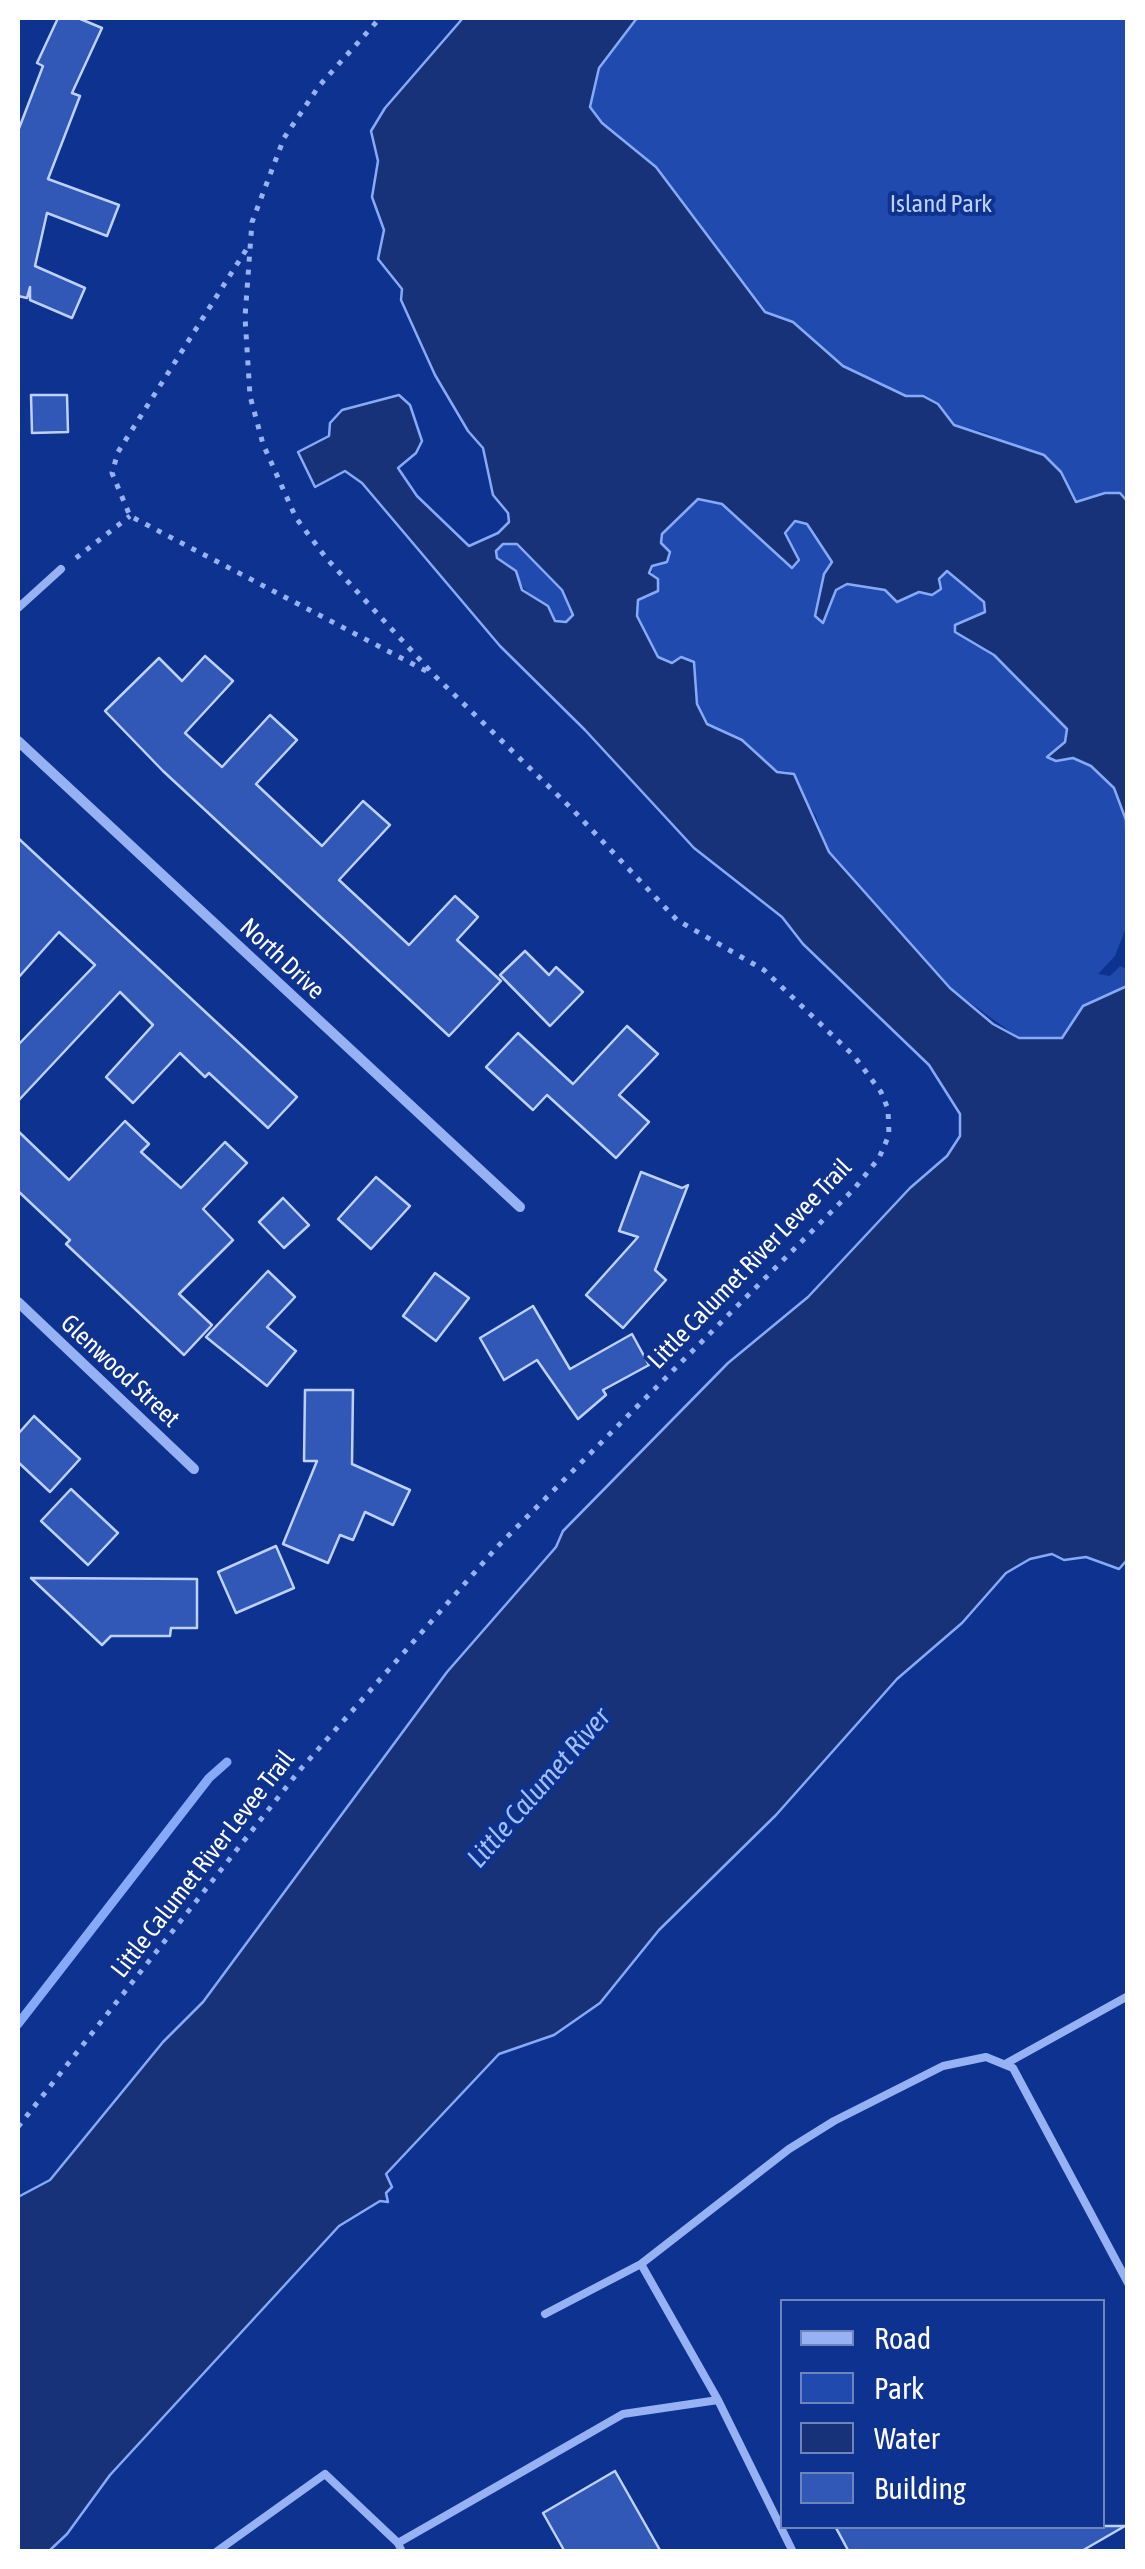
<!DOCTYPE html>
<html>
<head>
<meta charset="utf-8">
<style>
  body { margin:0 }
  #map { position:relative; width:1145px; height:2569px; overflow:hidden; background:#0e328f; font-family:"Asap Condensed",sans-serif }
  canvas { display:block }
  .frame { position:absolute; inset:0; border:20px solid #fff; pointer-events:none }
  .legend { position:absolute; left:780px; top:2299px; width:325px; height:230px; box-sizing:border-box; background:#0e328f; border:2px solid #6e84bc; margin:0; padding:12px 18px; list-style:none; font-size:30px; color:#fff }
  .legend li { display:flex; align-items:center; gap:20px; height:50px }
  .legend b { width:50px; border:2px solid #6e84bc }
</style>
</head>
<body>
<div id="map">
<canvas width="1145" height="2569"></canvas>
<div class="frame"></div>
<ul class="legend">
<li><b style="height:12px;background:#96b2f4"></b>Road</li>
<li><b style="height:28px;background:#204aae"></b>Park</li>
<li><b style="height:28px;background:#173278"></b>Water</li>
<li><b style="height:28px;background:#3258b7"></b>Building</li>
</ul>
</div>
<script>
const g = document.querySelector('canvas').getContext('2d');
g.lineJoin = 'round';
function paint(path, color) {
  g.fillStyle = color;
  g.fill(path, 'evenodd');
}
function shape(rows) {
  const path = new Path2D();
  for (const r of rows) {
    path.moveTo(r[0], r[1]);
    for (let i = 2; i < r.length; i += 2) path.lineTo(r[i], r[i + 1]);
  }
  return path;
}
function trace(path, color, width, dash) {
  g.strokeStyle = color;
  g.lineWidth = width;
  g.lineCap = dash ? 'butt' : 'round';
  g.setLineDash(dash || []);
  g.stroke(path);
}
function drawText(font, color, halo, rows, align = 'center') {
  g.font = font + ' "Asap Condensed",sans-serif';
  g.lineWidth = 8;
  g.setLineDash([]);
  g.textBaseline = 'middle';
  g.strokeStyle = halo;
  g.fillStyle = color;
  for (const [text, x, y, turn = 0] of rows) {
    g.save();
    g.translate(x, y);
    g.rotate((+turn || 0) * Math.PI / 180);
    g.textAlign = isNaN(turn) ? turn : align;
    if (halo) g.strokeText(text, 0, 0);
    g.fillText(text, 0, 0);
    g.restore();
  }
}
const green = shape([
  [637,18,1127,18,1127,501,1120,493,1105,493,1076,502,1061,472,1044,455,1017,449,987,433,954,425,938,405,923,396,906,397,843,366,793,322,765,312,656,167,602,123,589,107,599,68],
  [698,499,722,504,775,549,783,563,790,543,784,533,795,521,807,524,832,562,824,574,815,616,831,606,836,590,847,584,932,595,947,571,956,576,984,601,985,612,955,625,969,641,994,655,1041,698,1067,729,1065,742,1048,756,1056,761,1073,758,1091,766,1114,788,1126,820,1127,925,1115,956,1098,974,1110,976,1120,966,1127,969,1127,986,1122,992,1094,999,1062,1038,1019,1038,950,988,828,852,816,816,786,771,777,772,742,740,707,724,697,704,694,662,673,664,658,657,637,617,638,600,649,597,653,565,667,562,670,552,660,543,662,534],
  [503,543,517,544,562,590,573,615,566,623,555,621,497,559,496,551]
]);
const water = shape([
  [463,18,637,18,599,68,590,107,602,123,656,167,765,312,793,322,843,366,906,396,923,396,938,404,954,425,1044,455,1061,472,1076,502,1105,493,1120,493,1127,501,1127,869,1126,820,1114,788,1091,766,1073,758,1056,761,1047,757,1065,742,1067,729,994,655,955,632,955,625,985,612,984,602,947,571,939,579,941,589,932,595,919,592,897,602,885,590,847,584,836,590,823,623,815,616,824,574,832,562,807,524,795,521,785,533,799,560,792,568,722,504,698,499,662,534,661,543,670,552,667,562,652,566,649,573,658,579,658,591,638,600,637,616,658,657,672,663,681,657,694,662,697,704,707,724,742,740,777,772,794,774,829,852,950,988,993,1024,1019,1038,1062,1038,1083,1006,1127,986,1127,1560,1119,1569,1086,1557,1064,1560,1052,1554,1030,1559,1006,1573,962,1623,897,1679,776,1815,659,1930,600,2003,554,2035,499,2054,386,2174,392,2187,386,2193,388,2202,380,2201,339,2226,110,2475,67,2534,49,2551,18,2551,18,2197,50,2180,163,2042,203,2002,447,1672,556,1547,563,1531,728,1363,808,1297,910,1188,947,1156,960,1136,960,1114,929,1065,803,944,782,917,694,848,585,730,500,646,362,483,345,471,315,487,298,452,329,436,330,423,342,410,399,395,410,405,422,441,416,453,398,468,417,496,469,546,498,533,509,522,508,513,493,495,483,448,468,431,435,375,401,300,402,289,378,259,384,230,372,197,378,161,371,131,385,108,463,18],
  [503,544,517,544,562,590,573,615,566,622,555,621,548,606,522,590,516,571,497,558,496,551,503,544]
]);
const stream = shape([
  [18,2024,209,1778,227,1762]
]);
const building = shape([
  [58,18,78,18,102,28,72,93,80,96,48,179,119,205,107,236,47,213,35,266,85,288,72,318,30,300,30,287,27,298,18,296,18,131,43,66,37,63,58,18],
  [31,395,67,395,68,432,32,433,31,395],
  [205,656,233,681,185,733,222,767,270,715,297,740,256,784,322,846,363,801,390,825,339,880,409,945,455,896,478,917,457,940,501,981,449,1036,163,771,105,711,159,658,182,681,205,656],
  [18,838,297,1097,268,1128,209,1073,205,1077,180,1053,133,1103,106,1077,153,1025,120,992,18,1101,18,1045,95,965,59,932,18,978,18,838],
  [525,951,549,975,556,967,583,992,550,1026,500,975,525,951],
  [627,1026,658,1054,619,1095,649,1122,616,1158,547,1095,533,1110,486,1067,518,1033,573,1084,627,1026],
  [125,1121,149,1144,141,1152,181,1188,225,1142,247,1163,203,1209,233,1240,179,1294,212,1325,184,1355,66,1244,70,1240,18,1191,18,1131,69,1180,125,1121],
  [641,1172,682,1188,688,1185,655,1270,666,1280,623,1328,586,1295,638,1237,619,1231,641,1172],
  [376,1177,410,1206,371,1249,338,1219,376,1177],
  [283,1198,309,1225,284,1248,259,1222,283,1198],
  [268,1271,295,1297,267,1327,296,1351,267,1386,206,1337,268,1271],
  [435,1273,469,1298,436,1341,403,1316,435,1273],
  [533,1306,570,1369,632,1334,649,1365,603,1390,606,1395,578,1419,537,1360,504,1380,480,1338,533,1306],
  [305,1390,353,1390,352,1464,410,1490,393,1525,365,1512,353,1540,340,1535,328,1563,283,1544,317,1461,304,1461,305,1390],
  [34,1416,80,1459,50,1492,18,1462,18,1434,34,1416],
  [71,1489,118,1533,88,1565,41,1521,71,1489],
  [276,1546,294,1588,236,1613,218,1572,276,1546],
  [31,1578,197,1579,197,1628,171,1628,170,1636,111,1636,102,1645,31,1578],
  [615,2471,661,2552,565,2552,543,2513,615,2471],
  [835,2526,1125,2526,1080,2552,849,2552,835,2526]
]);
const path = shape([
  [246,250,118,452,112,473,130,516,428,672],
  [76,558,130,516],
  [18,2127,299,1771,498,1546,854,1189,879,1158,889,1135,888,1109,881,1092,854,1056,764,970,677,920,573,810,435,676,327,559,296,518,263,444,250,396,245,317,252,222,284,138,319,86,380,18]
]);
const service = shape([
  [18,608,61,569],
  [1007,2063,1128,1996],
  [641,2264,718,2400],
  [545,2314,641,2264,789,2149,834,2121,943,2066,986,2057,1013,2068,1128,2283],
  [216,2552,325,2474,398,2543],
  [402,2552,398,2543,623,2414,718,2400,793,2552]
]);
const minor = shape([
  [18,741,520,1207],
  [18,1302,194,1469]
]);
const parkNames = [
  ["Island Park",941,204]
];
const streetNames = [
  ["North Drive",282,959,43],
  ["Little Calumet River Levee Trail",750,1264,-46],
  ["Glenwood Street",120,1371,43],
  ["Little Calumet River Levee Trail",203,1864,-52]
];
const waterNames = [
  ["Little Calumet River",539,1788,-49]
];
paint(green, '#204aae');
paint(water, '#173278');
trace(water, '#87aaf8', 2.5);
trace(stream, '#87aaf8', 9);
paint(building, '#3258b7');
trace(building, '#bed1fe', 2.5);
trace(path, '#96b2f4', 5, [5, 8]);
trace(service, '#96b2f4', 8);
trace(minor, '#96b2f4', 10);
drawText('25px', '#bed1fe', '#0e328f', parkNames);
drawText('25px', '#fff', '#0e328f', streetNames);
drawText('italic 28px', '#a2bdfb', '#0e328f', waterNames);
</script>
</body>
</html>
